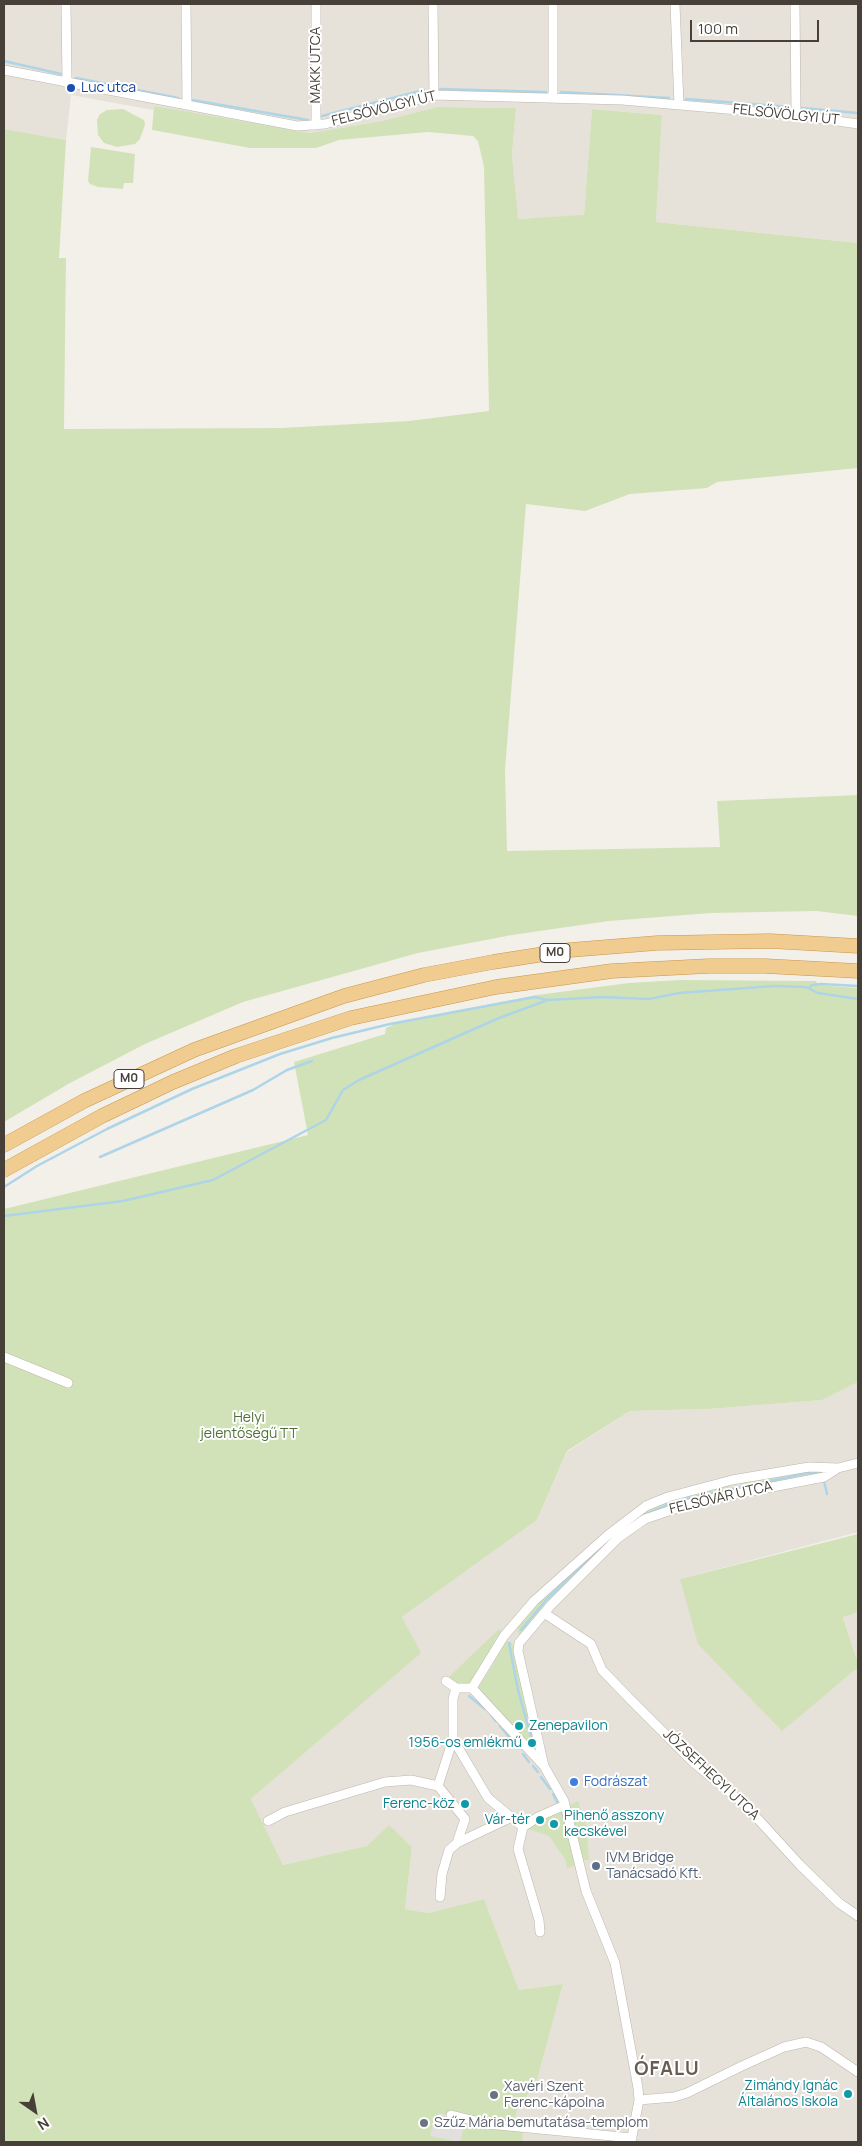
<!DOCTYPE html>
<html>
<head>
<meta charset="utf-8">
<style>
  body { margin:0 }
  #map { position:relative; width:862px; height:2146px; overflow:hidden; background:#f3f0ea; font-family:Manrope,sans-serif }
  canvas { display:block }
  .frame { position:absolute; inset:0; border:5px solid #464039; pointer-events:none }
  .north { position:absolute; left:10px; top:2086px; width:50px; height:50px; -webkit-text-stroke:4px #fff; paint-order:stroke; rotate:147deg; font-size:14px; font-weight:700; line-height:20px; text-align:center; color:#464039 }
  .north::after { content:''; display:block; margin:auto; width:18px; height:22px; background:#464039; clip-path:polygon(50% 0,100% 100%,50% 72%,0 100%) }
  .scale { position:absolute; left:690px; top:20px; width:129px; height:22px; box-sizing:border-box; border:2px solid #464039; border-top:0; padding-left:6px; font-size:15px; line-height:18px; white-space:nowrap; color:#464039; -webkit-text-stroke:4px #fff; paint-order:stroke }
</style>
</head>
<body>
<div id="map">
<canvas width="862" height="2146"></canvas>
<div class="frame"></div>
<div class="north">N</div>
<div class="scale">100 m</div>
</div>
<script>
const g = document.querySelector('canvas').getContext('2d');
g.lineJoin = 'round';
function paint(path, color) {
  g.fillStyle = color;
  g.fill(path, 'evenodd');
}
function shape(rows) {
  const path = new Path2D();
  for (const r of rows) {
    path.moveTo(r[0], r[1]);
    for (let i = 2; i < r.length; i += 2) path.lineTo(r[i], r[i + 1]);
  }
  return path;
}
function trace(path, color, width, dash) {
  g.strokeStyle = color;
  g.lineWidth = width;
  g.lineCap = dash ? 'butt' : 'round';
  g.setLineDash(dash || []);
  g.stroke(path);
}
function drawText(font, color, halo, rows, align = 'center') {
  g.font = font + ' Manrope,sans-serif';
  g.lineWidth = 4;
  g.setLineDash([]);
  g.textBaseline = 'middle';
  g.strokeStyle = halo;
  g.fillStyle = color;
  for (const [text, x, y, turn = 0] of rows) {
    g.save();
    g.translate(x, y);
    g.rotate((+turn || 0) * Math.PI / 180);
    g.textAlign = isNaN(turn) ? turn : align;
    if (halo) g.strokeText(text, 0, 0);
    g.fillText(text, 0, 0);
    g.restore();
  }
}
const residential = shape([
  [4,4,858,4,858,243,656,222,662,115,592,109,584,216,517,219,512,155,516,108,437,107,382,121,310,133,154,107,153,110,71,95,66,140,4,129],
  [858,1382,858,1532,680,1579,798,1716,855,1670,858,1670,858,2142,257,2142,518,2106,536,2084,563,1984,519,1990,484,1899,428,1913,405,1909,412,1847,389,1826,368,1846,283,1865,251,1799,420,1653,402,1617,537,1520,567,1452,630,1411,709,1409,822,1400],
  [858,1612,858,1658,856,1657,843,1616]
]);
const green = shape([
  [154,106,310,133,382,121,437,107,516,108,512,155,518,219,584,215,592,109,662,115,656,222,858,243,858,468,717,482,707,488,630,494,585,511,526,504,505,770,507,851,720,847,717,801,858,795,858,916,816,911,711,913,609,921,512,935,418,953,243,1002,145,1044,70,1083,4,1122,4,129,66,140,59,258,66,258,64,429,281,428,409,421,489,411,484,167,478,141,473,136,428,132,339,140,316,148,250,148,152,130],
  [123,109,144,120,145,125,140,139,135,144,117,147,104,143,98,135,97,120,100,114,107,110],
  [91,147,135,154,133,183,124,183,123,189,98,187,90,184,88,181],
  [680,980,816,981,818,985,858,988,858,1382,822,1400,709,1409,630,1411,567,1451,537,1520,402,1617,421,1653,251,1799,283,1865,367,1846,389,1825,412,1847,405,1909,428,1913,484,1899,519,1990,563,1984,536,2084,518,2106,514,2120,515,2130,523,2131,522,2142,4,2142,4,1209,308,1135,294,1062,385,1034,386,1028,393,1025,392,1023,537,995,629,983],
  [818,1470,823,1470,826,1473,740,1490,738,1489,742,1482],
  [728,1485,732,1488,732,1492,646,1516,523,1635,518,1634,518,1625,537,1604,634,1516,657,1504],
  [858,1534,858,1612,843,1617,856,1657,858,1658,858,1670,855,1670,782,1731,698,1644,680,1579],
  [499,1629,502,1632,495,1639,489,1658,471,1683,467,1686,456,1684,449,1677],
  [503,1641,512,1642,539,1755,483,1698,478,1688,493,1665],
  [578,1801,586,1825,589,1860,583,1860,570,1805],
  [557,1811,563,1812,576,1865,567,1868,565,1859,549,1836,523,1827]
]);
const parking = shape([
  [439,2113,458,2119,455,2125,464,2127,460,2142,430,2136,435,2117,438,2118]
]);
const stream = shape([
  [4,61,61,74],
  [76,78,178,98],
  [438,89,546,92],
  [561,92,669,98],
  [686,99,790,107],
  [192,100,308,120],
  [802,108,858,113],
  [322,116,424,90],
  [809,988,812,985,821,984,858,986],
  [100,1157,253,1090,287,1070,312,1061],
  [4,1187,37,1166,107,1129,192,1089,280,1054,332,1038,390,1024,535,997,547,1000],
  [4,1216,123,1201,213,1180,326,1120,343,1090,359,1080,499,1018,548,1000,603,997,649,999,679,993,774,986,806,987,818,993,858,999],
  [824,1481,827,1494],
  [636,1519,676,1501,808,1473,823,1474],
  [521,1630,546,1600,606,1542],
  [509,1643,518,1690,531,1737],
  [469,1696,485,1709],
  [491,1715,496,1721],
  [500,1726,509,1737],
  [513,1742,518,1748],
  [523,1754,529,1762],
  [533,1766,538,1772],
  [541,1777,550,1789],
  [553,1794,557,1802],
  [562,1811,565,1822]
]);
const minor = shape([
  [66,4,67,83],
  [186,4,187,104],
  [433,4,434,95],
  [553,4,553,97],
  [675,4,679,105],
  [795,4,796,115],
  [4,70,297,126,325,124,434,95,622,100,796,115,858,124],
  [316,125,316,4],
  [4,1357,68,1383],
  [544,1613,591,1644,602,1670,631,1700,693,1762,746,1806,800,1865,839,1903,858,1916],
  [446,1681,456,1688,472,1688],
  [472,1688,544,1766,564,1801,586,1891,615,1963,638,2088,639,2100,631,2142],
  [472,1688,504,1636,534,1601,608,1535,646,1506,668,1497,732,1480,809,1467,838,1468,858,1463],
  [453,1739,488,1798,523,1827],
  [544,1766,518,1651,519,1643,551,1605,618,1538,645,1519,695,1502,824,1477,838,1468],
  [438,1786,453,1739,453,1699,456,1688],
  [268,1821,285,1812,385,1782,411,1780,438,1786,465,1819,457,1843,449,1850,442,1874,440,1897],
  [523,1827,518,1849,539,1920,540,1932],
  [523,1827,538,1817,565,1805],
  [457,1843,512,1817],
  [639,2100,674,2097,687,2093,742,2066,784,2047,806,2042,821,2047,858,2072],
  [451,2115,488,2124,632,2138]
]);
const trunk = shape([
  [4,1145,84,1101,194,1050,344,996,424,975,493,962,570,950,657,943,770,941,858,946],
  [4,1170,102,1116,173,1082,236,1056,351,1018,496,987,612,971,709,966,765,966,858,971]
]);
const markers = [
  [71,88,5,"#1a4fb4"],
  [519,1726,5,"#0f9aa8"],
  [532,1743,5,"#0f9aa8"],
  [574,1782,5,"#3f7fe0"],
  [465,1804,5,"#0f9aa8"],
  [540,1820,5,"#0f9aa8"],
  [554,1824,5,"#0f9aa8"],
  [596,1866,5,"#5c6f8a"],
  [848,2094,5,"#0f9aa8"],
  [494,2095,5,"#6b7280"],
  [424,2123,5,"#6b7280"]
];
const shields = [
  [555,953,30],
  [129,1079,30]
];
const shieldNames = [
  ["M0",555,953],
  ["M0",129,1079]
];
const streetNames = [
  ["MAKK UTCA",316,65,-90],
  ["FELSŐVÖLGYI ÚT",384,109,-14],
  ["FELSŐVÖLGYI ÚT",786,115,6],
  ["FELSŐVÁR UTCA",721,1498,-13],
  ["JÓZSEFHEGYI UTCA",711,1775,43]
];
const transitNames = [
  ["Luc utca",81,88]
];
const parkNames = [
  ["Helyi",249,1418],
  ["jelentőségű TT",249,1434]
];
const cultureNames = [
  ["Zenepavilon",529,1726,"left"],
  ["1956-os emlékmű",522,1743],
  ["Ferenc-köz",455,1804],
  ["Pihenő asszony",564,1816,"left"],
  ["kecskével",564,1832,"left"],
  ["Vár-tér",530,1820],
  ["Zimándy Ignác",838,2086],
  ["Általános Iskola",838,2102]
];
const shopNames = [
  ["Fodrászat",584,1782]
];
const serviceNames = [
  ["IVM Bridge",606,1858],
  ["Tanácsadó Kft.",606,1874]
];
const worshipNames = [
  ["Xavéri Szent",504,2087],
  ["Ferenc-kápolna",504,2103],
  ["Szűz Mária bemutatása-templom",434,2123]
];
const districtNames = [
  ["ÓFALU",667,2070]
];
paint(residential, '#e6e1d9');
paint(green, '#d2e2b8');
paint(parking, '#e2e0de');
trace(stream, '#aed4e8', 2.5);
trace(minor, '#bdb7ae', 10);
trace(trunk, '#cb954c', 15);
trace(minor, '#fff', 9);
trace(trunk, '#f0cc90', 14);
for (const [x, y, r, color] of markers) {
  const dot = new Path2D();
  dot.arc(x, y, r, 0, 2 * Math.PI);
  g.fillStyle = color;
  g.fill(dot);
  trace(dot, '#fff', 2);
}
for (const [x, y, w] of shields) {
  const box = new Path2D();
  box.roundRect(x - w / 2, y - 9.5, w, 19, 4);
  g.fillStyle = '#fff';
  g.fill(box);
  trace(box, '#464039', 1);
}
drawText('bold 12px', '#464039', null, shieldNames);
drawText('14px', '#464039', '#fff', streetNames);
drawText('14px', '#164399', '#fff', transitNames, 'left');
drawText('14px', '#4e7133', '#fff', parkNames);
drawText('14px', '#0d838f', '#fff', cultureNames, 'right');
drawText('14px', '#366cbe', '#fff', shopNames, 'left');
drawText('14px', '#4e5e75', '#fff', serviceNames, 'left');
drawText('14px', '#5b616d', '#fff', worshipNames, 'left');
g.letterSpacing = '1px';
drawText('bold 19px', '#675d51', '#fff', districtNames);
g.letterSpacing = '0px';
</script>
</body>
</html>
